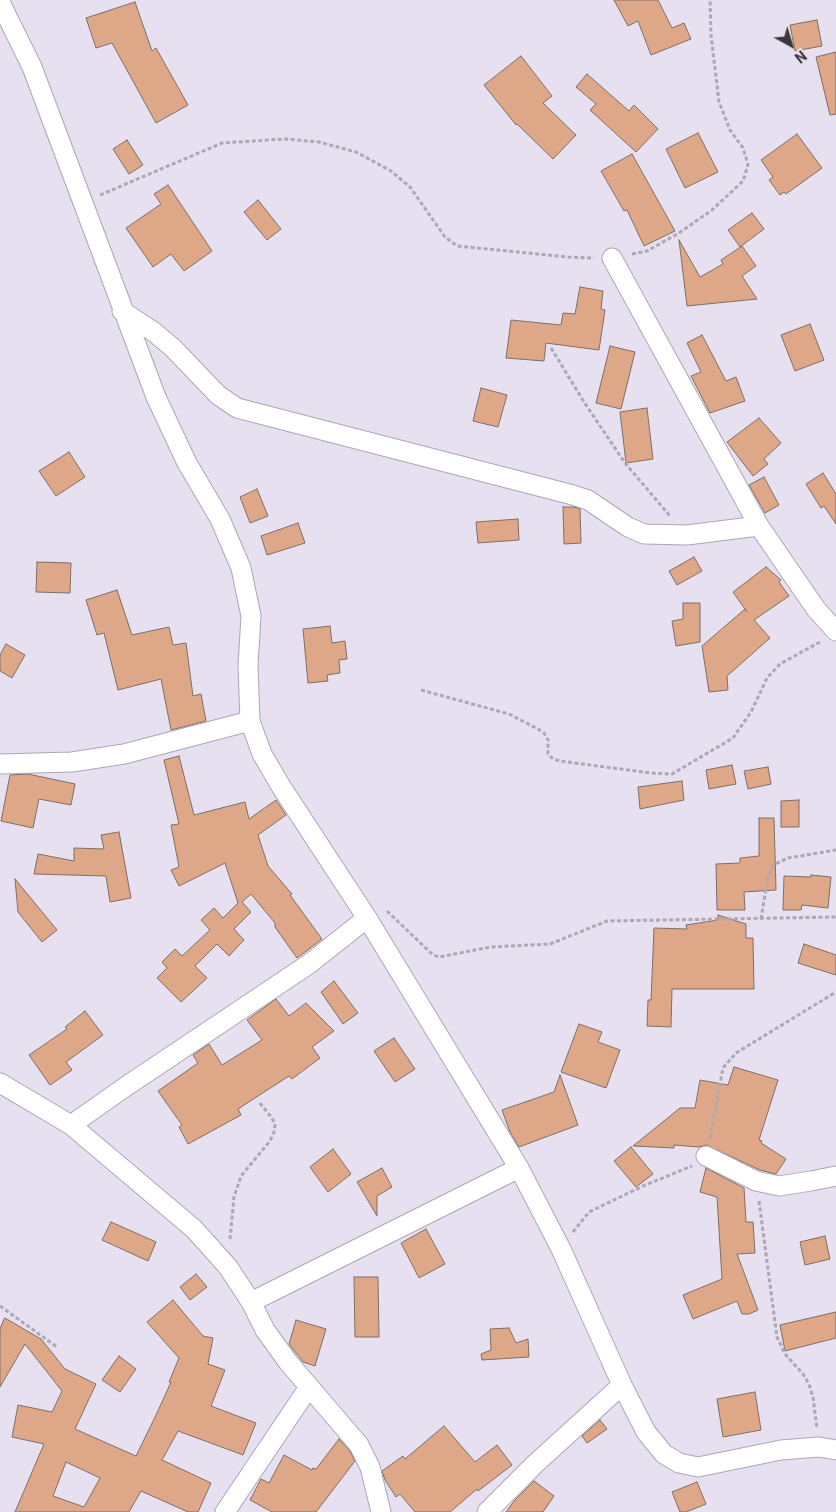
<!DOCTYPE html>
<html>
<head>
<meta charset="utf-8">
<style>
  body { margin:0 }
  #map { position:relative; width:836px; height:1512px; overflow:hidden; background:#e6e0f0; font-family:Roboto,sans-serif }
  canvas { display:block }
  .north { position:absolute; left:766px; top:20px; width:50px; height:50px; -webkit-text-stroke:4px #e6e0f0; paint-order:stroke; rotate:141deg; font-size:14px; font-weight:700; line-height:20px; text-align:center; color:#39373d }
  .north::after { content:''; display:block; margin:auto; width:18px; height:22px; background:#39373d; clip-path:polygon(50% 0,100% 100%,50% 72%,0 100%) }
</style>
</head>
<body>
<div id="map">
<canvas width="836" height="1512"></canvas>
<div class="north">N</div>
</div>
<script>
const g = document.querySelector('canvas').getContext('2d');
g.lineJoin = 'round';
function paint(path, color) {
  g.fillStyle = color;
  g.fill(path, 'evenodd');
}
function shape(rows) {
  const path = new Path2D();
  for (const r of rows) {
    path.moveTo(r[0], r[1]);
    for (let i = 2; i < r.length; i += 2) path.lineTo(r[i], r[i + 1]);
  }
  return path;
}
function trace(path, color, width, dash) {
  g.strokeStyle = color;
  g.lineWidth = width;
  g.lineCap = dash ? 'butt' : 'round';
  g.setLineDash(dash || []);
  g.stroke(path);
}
const building = shape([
  [614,0,658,0,672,28,684,23,691,39,651,55,638,21,628,26,614,0],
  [135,2,152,51,156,48,188,105,156,123,112,43,96,48,86,18,135,2],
  [817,20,822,46,795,51,790,25,817,20],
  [836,52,836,114,830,115,816,57,836,52],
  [521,56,552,96,543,103,576,135,553,159,517,124,516,125,484,85,521,56],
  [587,74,629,111,634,105,658,129,636,152,590,110,596,104,576,87,587,74],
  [698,133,718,172,685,188,666,149,698,133],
  [797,134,822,168,786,194,784,192,780,195,769,180,773,177,761,160,797,134],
  [127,140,143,165,129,174,113,149,127,140],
  [632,154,675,231,644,246,627,210,624,211,601,171,632,154],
  [168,185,212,251,184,271,171,254,153,267,126,228,161,204,154,194,168,185],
  [258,200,281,229,267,240,244,212,258,200],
  [752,213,764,229,740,247,728,230,752,213],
  [679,240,700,277,723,264,721,260,742,246,756,266,742,276,757,299,687,306,679,240],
  [580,287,603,291,601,309,605,310,599,350,546,343,544,361,506,358,511,320,561,325,563,313,575,314,580,287],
  [810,324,824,360,795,371,781,335,810,324],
  [702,335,726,381,736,377,745,401,710,413,691,376,701,372,687,343,702,335],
  [610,346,635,352,621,409,596,403,610,346],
  [481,388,507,395,498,427,473,421,481,388],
  [647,408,653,459,626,463,620,412,647,408],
  [759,418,781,443,764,459,768,464,753,476,727,442,759,418],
  [69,452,85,477,56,496,39,471,69,452],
  [823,473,836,494,836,524,824,506,821,508,806,484,823,473],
  [764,477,779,505,765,513,749,485,764,477],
  [257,489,268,516,250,523,240,497,257,489],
  [563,507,574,507,580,509,581,543,564,544,563,507],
  [518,519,519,540,478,543,476,522,518,519],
  [298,523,305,543,267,555,261,536,298,523],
  [694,557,702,571,677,585,669,571,694,557],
  [37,562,71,563,70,593,36,592,37,562],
  [766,567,781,580,779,582,789,596,754,620,770,638,727,676,728,690,709,692,702,646,745,609,747,612,733,592,766,567],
  [117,590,132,635,169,627,173,645,186,643,193,696,201,694,206,721,171,730,161,679,118,690,104,633,97,635,86,600,117,590],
  [683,603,700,603,700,642,676,646,672,621,683,619,683,603],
  [330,626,332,643,345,641,347,659,339,660,340,673,327,675,328,681,308,683,303,629,330,626],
  [6,644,25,655,12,678,0,671,0,655,6,644],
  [179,756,194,815,245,802,249,819,276,800,286,815,258,835,268,866,292,894,290,895,322,939,297,958,275,927,275,923,251,894,242,902,251,912,234,929,244,940,229,956,217,944,195,966,207,978,181,1002,157,978,167,968,162,962,175,949,182,956,210,930,201,920,214,908,223,918,238,903,225,863,179,886,171,870,179,867,171,825,179,824,164,760,179,756],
  [732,765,736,784,709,789,706,770,732,765],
  [768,767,771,784,748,789,744,771,768,767],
  [28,774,75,784,71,805,39,799,33,828,1,821,10,775,28,774],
  [682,781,684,800,640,809,638,787,682,781],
  [799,800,799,827,781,827,781,801,799,800],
  [759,818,774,818,776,890,744,892,745,910,717,910,716,864,740,863,740,858,759,856,759,818],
  [119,832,131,898,110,902,106,876,34,874,38,854,74,861,74,848,104,849,101,835,119,832],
  [811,875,831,877,828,908,802,905,801,910,783,910,784,876,811,877,811,875],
  [15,879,57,930,42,942,18,912,15,879],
  [718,915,746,924,746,938,753,938,754,989,672,989,671,1027,647,1026,648,1000,651,1000,654,928,687,929,686,925,718,920,718,915],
  [804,944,836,955,836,975,798,963,804,944],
  [334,981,358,1013,343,1024,321,992,334,981],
  [276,999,289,1016,306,1003,334,1031,312,1047,320,1058,292,1079,289,1076,238,1109,241,1115,188,1144,179,1127,182,1125,158,1091,198,1063,193,1055,209,1044,222,1065,262,1040,247,1020,276,999],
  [85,1011,103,1035,66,1062,72,1070,50,1085,29,1055,67,1029,65,1027,85,1011],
  [579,1024,602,1032,598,1042,620,1050,606,1088,561,1072,579,1024],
  [394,1038,415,1069,395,1082,374,1051,394,1038],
  [734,1067,778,1080,759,1140,762,1141,761,1143,786,1159,776,1174,760,1170,706,1145,699,1147,674,1145,674,1148,633,1146,680,1108,695,1108,700,1080,728,1085,734,1067],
  [560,1075,578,1125,519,1147,510,1132,502,1110,554,1092,560,1075],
  [631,1147,653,1174,636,1187,614,1161,631,1147],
  [333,1149,351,1174,328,1192,310,1167,333,1149],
  [382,1168,392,1187,377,1196,377,1216,357,1182,382,1168],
  [706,1168,744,1188,746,1222,753,1222,755,1253,737,1254,758,1310,749,1314,742,1314,737,1301,693,1319,683,1295,722,1279,717,1197,700,1192,706,1168],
  [111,1222,156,1242,148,1261,102,1240,111,1222],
  [426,1229,445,1264,419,1278,401,1243,426,1229],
  [825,1236,830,1259,805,1265,800,1242,825,1236],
  [196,1274,207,1287,190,1300,180,1287,196,1274],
  [354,1277,378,1277,379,1337,355,1337,354,1277],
  [173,1300,203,1336,213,1338,208,1364,225,1370,211,1406,256,1423,243,1455,178,1431,162,1460,211,1483,198,1512,188,1512,141,1491,129,1512,15,1512,44,1444,12,1437,18,1405,52,1412,62,1391,25,1344,0,1387,0,1329,4,1319,5,1318,41,1339,65,1369,96,1384,75,1429,136,1456,157,1413,171,1382,169,1382,179,1358,147,1322,173,1300],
  [66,1462,100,1478,84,1507,53,1496,66,1462],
  [836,1312,836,1338,785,1351,780,1325,836,1312],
  [296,1320,326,1329,315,1366,303,1362,289,1344,296,1320],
  [509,1328,516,1343,528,1339,529,1357,482,1360,481,1354,491,1350,490,1329,509,1328],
  [119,1356,136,1369,120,1392,102,1380,119,1356],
  [755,1392,761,1430,723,1437,717,1399,755,1392],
  [600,1420,607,1429,587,1443,582,1436,600,1420],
  [444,1426,475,1462,497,1445,512,1465,478,1491,477,1489,450,1512,415,1512,400,1494,396,1497,385,1480,382,1471,403,1456,405,1459,444,1426],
  [339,1439,350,1451,355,1461,316,1512,272,1512,250,1500,261,1479,269,1483,284,1455,312,1470,313,1468,316,1469,339,1439],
  [534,1481,554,1496,543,1512,506,1512,515,1500,534,1481],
  [697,1482,706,1504,686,1512,680,1512,672,1492,697,1482]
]);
const path = shape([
  [100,195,222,143,285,139,319,142,356,152,391,171,410,187,445,237,457,246,568,257,594,258],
  [632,254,647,251,679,233,712,210,743,181,748,165,743,148,730,130,719,102,711,35,710,0],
  [551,348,584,402,625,463,670,516],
  [421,690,509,714,538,729,544,733,548,740,548,754,553,759,560,761,651,773,672,774,733,738,751,712,767,678,780,664,820,642],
  [387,911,433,955,439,957,491,947,550,944,607,921,836,917],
  [761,919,768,876,775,864,788,858,836,850],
  [710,1138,723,1068,736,1053,836,992],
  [759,1201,777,1337,785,1354,803,1374,809,1384,813,1397,817,1429],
  [573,1232,589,1212,643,1186,692,1166],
  [230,1239,234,1197,241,1176,270,1141,274,1132,275,1125,272,1118,259,1102],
  [0,1306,57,1347]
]);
const minor = shape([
  [0,2,32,67,156,397,187,463,220,519,241,568,251,616,248,666,250,721,262,754,282,788,367,918,519,1168,561,1249,622,1385,646,1432,664,1454,679,1463,698,1467,781,1450,819,1447,836,1450],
  [612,258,759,526,816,609,836,631],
  [122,311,154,332,173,348,218,395,237,408,573,495,588,500,628,527,644,534,687,535,759,526],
  [0,764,72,762,124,754,250,721],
  [0,1083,71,1125,194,1229,228,1267,251,1302,265,1330,288,1362,359,1445,370,1467,381,1512],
  [71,1125,128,1085,309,964,367,918],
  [706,1156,756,1181,779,1186,811,1181,836,1176],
  [251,1302,519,1168],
  [225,1512,309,1387],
  [487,1512,535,1464,622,1385]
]);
paint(building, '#dea787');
trace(building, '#7e6f66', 1);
trace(minor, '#aca6b6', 21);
trace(path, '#aca8b4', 3, [4, 2.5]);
trace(minor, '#fff', 19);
</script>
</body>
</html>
